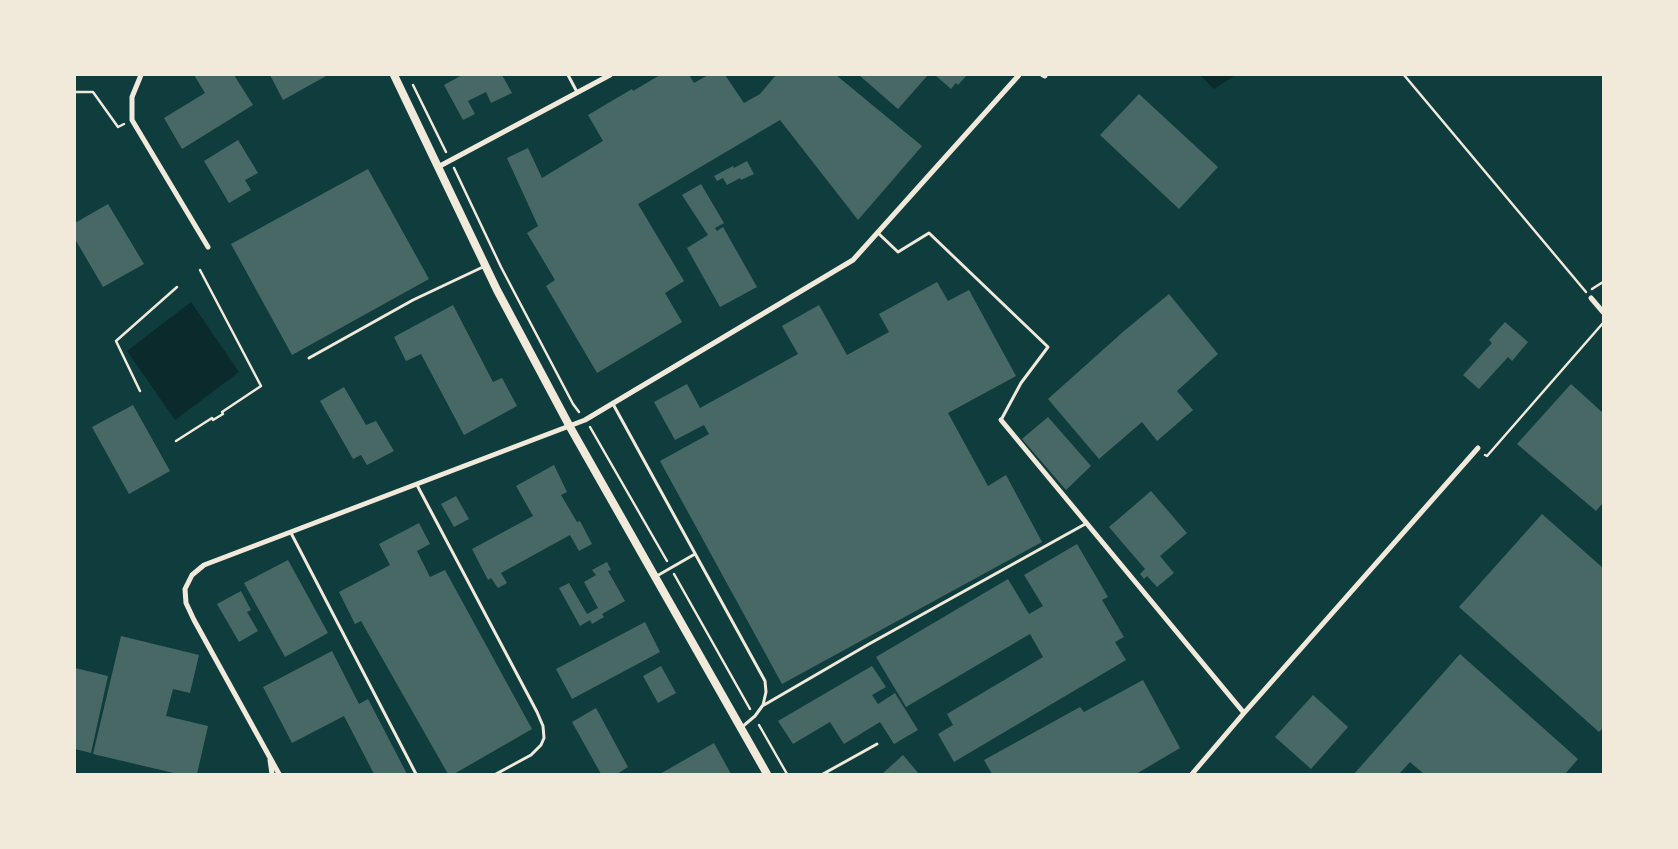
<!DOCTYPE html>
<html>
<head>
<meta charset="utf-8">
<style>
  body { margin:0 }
  #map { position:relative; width:1678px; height:849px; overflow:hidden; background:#0f3d3e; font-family:"Public Sans",sans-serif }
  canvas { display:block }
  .frame { position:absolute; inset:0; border:76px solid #f1e9da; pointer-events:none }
</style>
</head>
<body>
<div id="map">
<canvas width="1678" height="849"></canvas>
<div class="frame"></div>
</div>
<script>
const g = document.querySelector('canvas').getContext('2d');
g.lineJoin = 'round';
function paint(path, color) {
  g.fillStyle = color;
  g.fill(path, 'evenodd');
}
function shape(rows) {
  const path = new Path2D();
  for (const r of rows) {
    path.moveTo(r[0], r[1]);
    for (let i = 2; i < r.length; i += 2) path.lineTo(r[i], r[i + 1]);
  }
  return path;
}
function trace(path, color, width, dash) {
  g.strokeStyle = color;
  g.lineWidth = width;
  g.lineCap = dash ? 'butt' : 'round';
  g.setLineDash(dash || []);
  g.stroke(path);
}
const water = shape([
  [1200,75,1236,75,1214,89],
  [191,302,239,372,175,420,127,351]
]);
const building = shape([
  [194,75,234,75,253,105,182,149,164,118,205,93],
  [270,75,328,75,283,100],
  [462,75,502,75,512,93,491,103,486,92,468,101,475,114,463,120,444,85],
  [660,75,689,75,694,83,708,75,725,75,744,103,760,94,776,75,836,75,922,146,858,220,780,120,638,204,684,281,665,293,682,322,597,373,546,286,555,280,527,233,538,226,507,158,528,148,542,178,603,141,588,115,632,89,633,91],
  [859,75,928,75,898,109],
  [935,75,967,75,958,85,956,83,951,89],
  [1139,94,1218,167,1179,209,1100,135],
  [238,140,258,173,245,180,251,190,229,203,204,161],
  [747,161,754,174,741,180,740,178,727,185,723,178,717,181,714,176,733,166,734,168],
  [368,169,429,279,292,355,231,244],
  [701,184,724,223,715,228,717,231,723,227,757,287,720,307,687,248,708,235,682,195],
  [108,204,144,264,103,287,75,239,75,223],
  [937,282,948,301,969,290,1016,376,948,413,988,486,1006,475,1042,542,782,684,660,461,709,434,704,425,675,440,654,402,687,384,700,408,798,354,782,326,819,305,847,355,889,332,879,314],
  [1169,294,1218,354,1177,391,1193,410,1157,441,1142,422,1099,459,1048,399,1124,331],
  [453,305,493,382,502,378,517,406,464,435,421,354,406,361,394,337],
  [1505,322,1528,342,1512,361,1508,357,1479,389,1463,375,1492,343,1489,340],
  [1571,384,1603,413,1603,503,1596,511,1517,444],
  [344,387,366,425,376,421,394,451,367,465,361,455,353,459,320,401],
  [133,405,170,471,129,494,92,427],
  [1048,417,1091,466,1066,490,1022,439],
  [554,465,567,492,561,495,577,522,580,521,592,544,579,551,570,535,501,573,507,583,498,588,491,578,488,580,472,549,533,516,516,486],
  [1151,491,1187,533,1160,556,1174,573,1157,587,1147,576,1144,579,1140,574,1145,569,1109,527],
  [456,496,469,519,454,527,441,504],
  [1542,514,1603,568,1603,728,1599,732,1459,607],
  [419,523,430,544,417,551,430,577,445,570,532,729,454,774,448,774,361,621,355,624,339,592,390,565,379,544],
  [1077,544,1108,597,1102,600,1124,637,1115,642,1126,660,954,762,938,734,953,725,947,714,1043,657,1030,634,906,707,876,657,1008,579,1029,614,1043,606,1024,575],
  [288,560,328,633,285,657,244,583],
  [607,562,611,570,608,571,625,601,602,614,604,617,592,624,590,620,580,626,559,588,569,583,587,614,598,608,584,582,596,575,592,570],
  [241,591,251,610,247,612,258,631,239,642,217,604],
  [645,622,660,652,572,699,556,669],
  [121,636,199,655,190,693,173,689,166,716,208,726,197,774,178,774,93,754],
  [332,651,359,704,368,699,407,774,374,774,344,716,292,743,263,687],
  [1460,654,1578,759,1565,774,1424,774,1410,762,1399,774,1354,774],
  [661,666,676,693,658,703,643,676],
  [872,666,886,687,872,695,878,704,895,693,918,730,894,744,880,722,844,744,830,722,793,744,778,721],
  [75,668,108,676,91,753,75,749],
  [1143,680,1180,748,1136,774,992,774,984,760,1080,707,1084,712],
  [1313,695,1348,727,1311,769,1275,737],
  [596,708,628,767,617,774,601,774,572,722],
  [714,743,731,774,660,774],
  [903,755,919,774,882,774]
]);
const path = shape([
  [1404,75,1586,292],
  [413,85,446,152],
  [75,92,93,92,118,127,124,124],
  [454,168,501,267,573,404,579,412],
  [1592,289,1603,282],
  [140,391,116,341,177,287],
  [590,427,667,561],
  [176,441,212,418,213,420,223,414,222,412,261,386,200,270],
  [1485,455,1487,456,1603,323],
  [674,574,750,709],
  [759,725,787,774]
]);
const service = shape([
  [568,75,577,92],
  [878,233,898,252,929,233,1048,347,1021,383,1001,420],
  [309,358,413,300,485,266],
  [613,404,765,681,766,692,763,705,755,716,742,727],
  [417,485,537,712,543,726,544,738,541,745,531,755,496,774],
  [291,533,416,774],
  [655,577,695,554],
  [764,705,869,644,1087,523],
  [823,774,877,744]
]);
const minor = shape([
  [141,75,132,97,132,120,208,247],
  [1043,75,1045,76],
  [438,167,610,75],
  [1591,298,1603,312],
  [1001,420,1244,713],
  [270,760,272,774],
  [279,774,194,620,186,603,185,589,192,575,204,565,585,420,853,260,1019,75],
  [1192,774,1244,713,1478,448]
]);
const tertiary = shape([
  [394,75,497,290,570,427,767,774]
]);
paint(water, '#0a2a2b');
paint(building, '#486865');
trace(path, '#f1e9da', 2.5);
trace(service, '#f1e9da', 3);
trace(minor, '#f1e9da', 5);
trace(tertiary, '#f1e9da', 8);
</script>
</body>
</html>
